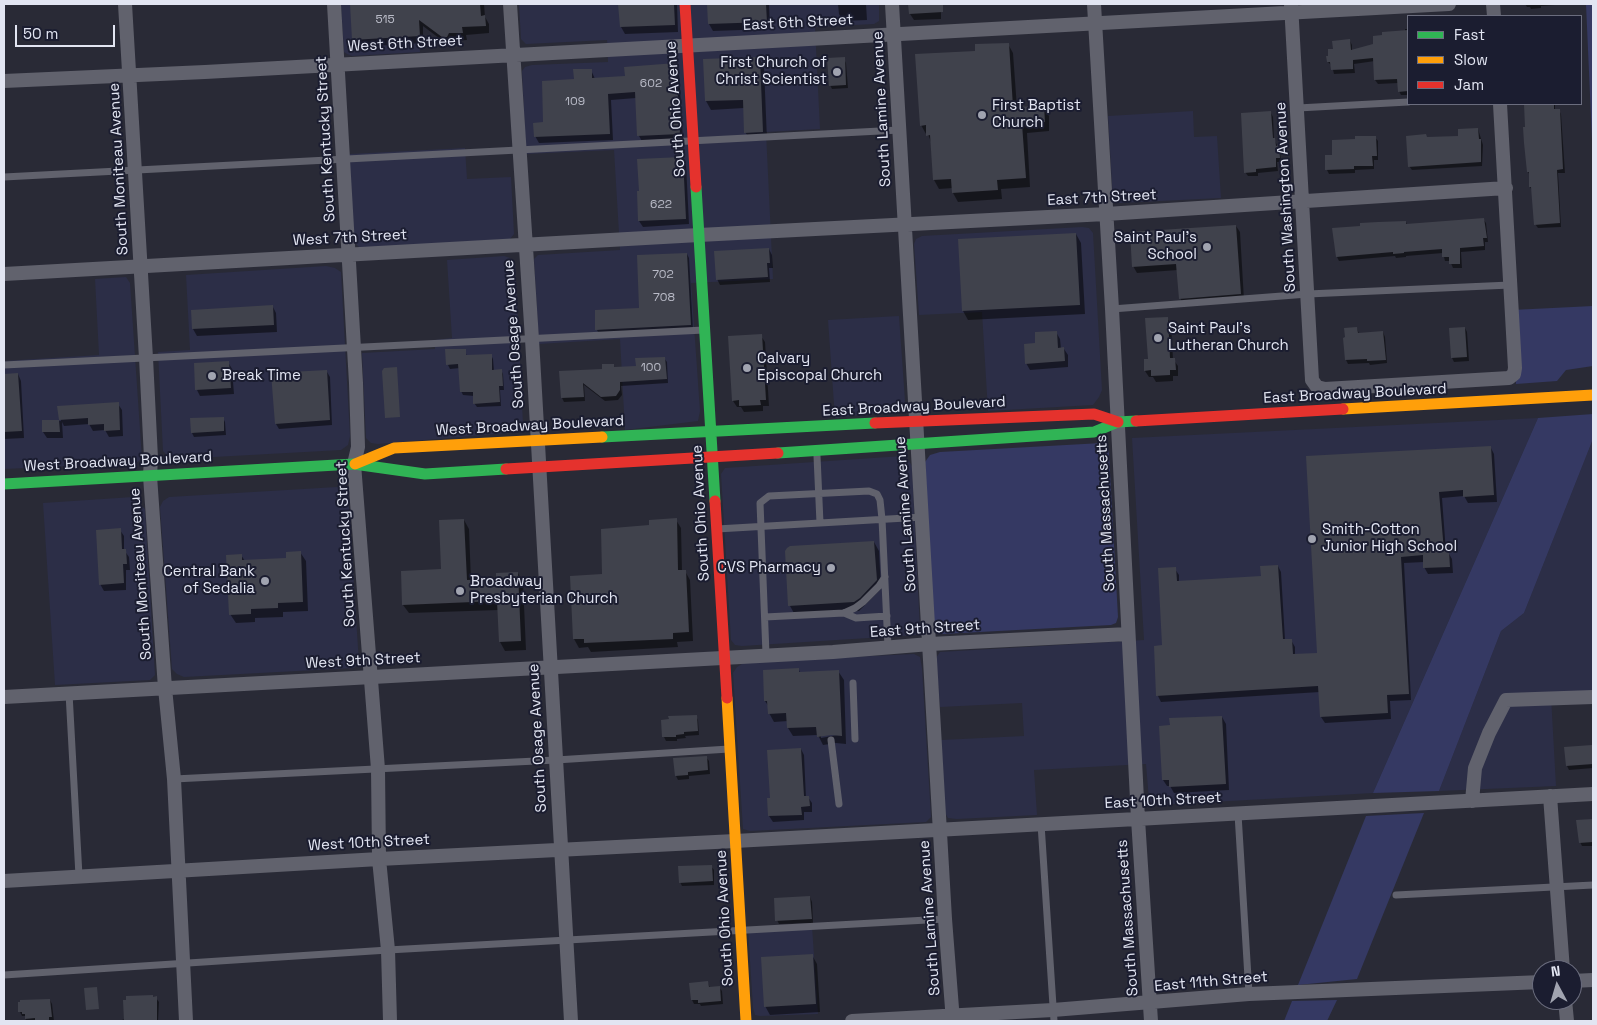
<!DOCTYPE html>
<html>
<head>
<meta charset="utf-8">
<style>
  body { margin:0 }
  #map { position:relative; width:1597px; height:1025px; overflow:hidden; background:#292a36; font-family:"Space Grotesk",sans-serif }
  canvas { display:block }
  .frame { position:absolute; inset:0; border:5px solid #e2e5f2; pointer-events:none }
  .legend { position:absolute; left:1407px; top:15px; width:175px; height:90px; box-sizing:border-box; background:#1b1d30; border:1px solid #6b6d7e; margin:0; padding:6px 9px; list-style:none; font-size:15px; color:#e2e5f2 }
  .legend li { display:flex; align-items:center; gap:10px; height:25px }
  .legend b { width:25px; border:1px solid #6b6d7e }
  .north { position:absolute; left:1532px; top:960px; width:50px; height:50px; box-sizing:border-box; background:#1b1d30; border:1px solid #6b6d7e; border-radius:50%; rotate:354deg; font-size:14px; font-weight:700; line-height:20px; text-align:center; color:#e2e5f2 }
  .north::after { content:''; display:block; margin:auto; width:18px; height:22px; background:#a1a4b0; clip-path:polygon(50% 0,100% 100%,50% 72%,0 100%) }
  .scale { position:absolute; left:15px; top:25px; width:100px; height:22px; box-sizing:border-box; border:2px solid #e2e5f2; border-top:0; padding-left:6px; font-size:15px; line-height:18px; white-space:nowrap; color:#e2e5f2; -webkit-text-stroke:4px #1b1d30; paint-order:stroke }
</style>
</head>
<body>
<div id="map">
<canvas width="1597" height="1025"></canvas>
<div class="frame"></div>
<ul class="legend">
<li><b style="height:6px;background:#30b455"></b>Fast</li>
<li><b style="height:6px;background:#ff9f0a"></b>Slow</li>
<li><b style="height:6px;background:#e5322d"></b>Jam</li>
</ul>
<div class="north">N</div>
<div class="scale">50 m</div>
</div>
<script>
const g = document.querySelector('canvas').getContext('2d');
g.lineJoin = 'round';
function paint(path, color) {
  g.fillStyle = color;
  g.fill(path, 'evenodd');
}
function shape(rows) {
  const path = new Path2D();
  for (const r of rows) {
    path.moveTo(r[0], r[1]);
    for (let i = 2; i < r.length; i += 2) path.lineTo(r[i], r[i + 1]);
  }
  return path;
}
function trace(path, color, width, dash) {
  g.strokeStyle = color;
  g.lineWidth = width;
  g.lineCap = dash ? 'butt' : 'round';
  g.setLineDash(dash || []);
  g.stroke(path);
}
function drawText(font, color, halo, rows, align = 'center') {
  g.font = font + ' "Space Grotesk",sans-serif';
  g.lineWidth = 4;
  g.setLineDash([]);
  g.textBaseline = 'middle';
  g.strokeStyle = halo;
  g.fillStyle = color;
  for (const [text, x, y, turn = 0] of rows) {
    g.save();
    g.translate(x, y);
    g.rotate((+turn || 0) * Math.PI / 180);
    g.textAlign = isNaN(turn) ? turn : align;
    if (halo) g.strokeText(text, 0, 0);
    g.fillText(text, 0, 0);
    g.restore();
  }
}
const built = shape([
  [341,4,418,4,420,52,352,56,347,54,344,52],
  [519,4,879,4,879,21,874,24,815,27,820,129,766,132,773,279,691,283,700,411,698,421,625,430,620,339,539,344,534,259,538,255,620,250,614,150,526,154,522,71,525,67,532,65,608,62,607,40,526,44,521,39],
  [1193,111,1194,137,1217,136,1221,198,1119,203,1113,201,1108,116],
  [465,148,467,179,511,177,514,234,510,239,365,248,359,247,354,242,349,154],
  [1082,227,1089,228,1093,233,1102,390,1099,397,1093,405,988,411,982,312,919,315,914,244,916,239,922,236],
  [504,256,510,258,515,263,523,424,519,432,378,444,371,443,366,438,362,353,435,349,435,340,452,338,447,260],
  [326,266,335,268,341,272,350,436,348,445,341,450,178,459,169,457,163,451,158,352,190,350,186,275],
  [126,277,130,283,142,459,136,463,4,469,4,361,99,355,95,279],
  [899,316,905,401,903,410,835,418,828,320],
  [1538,418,1373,793,1158,805,1152,804,1149,800,1146,764,1034,770,1037,815,957,819,948,818,945,813,941,740,1024,736,1022,703,940,707,936,658,940,652,1144,640,1132,438],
  [1593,439,1593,694,1551,696,1556,786,1439,791,1501,631,1524,613],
  [903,456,909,461,912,466,920,630,916,635,742,646,735,645,731,640,721,474,725,468],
  [337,487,344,490,348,494,359,663,354,668,184,677,177,674,172,669,160,507,163,501,169,497],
  [133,497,145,509,155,675,150,680,55,685,43,503],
  [914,654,920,657,922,668,931,817,926,822,750,831,743,829,733,673,737,667,745,662],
  [812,926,818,1014,760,1016,755,1015,753,1008,748,929]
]);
const green = shape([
  [1586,4,1593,4,1593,163],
  [1593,306,1593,366,1566,370,1557,381,1516,384,1512,310],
  [1593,414,1593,439,1524,613,1501,631,1439,791,1373,793,1538,418],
  [1102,443,1108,447,1109,454,1118,617,1116,623,1111,625,942,634,936,629,933,622,925,462,930,455,940,452],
  [1424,813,1357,979,1298,985,1366,816],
  [1337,1000,1327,1021,1284,1021,1292,1001]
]);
const shadow = shape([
  [352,4,484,4,485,17,489,24,489,33,466,35,467,40,453,41,451,45,448,45,423,26,423,43,358,47,354,39],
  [620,4,677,4,678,32,625,34,621,27],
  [708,4,769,4,770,29,713,31,709,24],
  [838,4,866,4,867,20,843,21,839,14],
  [909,4,941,4,941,19,914,20,910,14],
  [1525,4,1555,4,1555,5,1541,6,1541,8,1531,9,1530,7,1527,7],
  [1405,29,1408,29,1408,95,1401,95,1399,91,1398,83,1378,84,1375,80,1375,61,1354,64,1355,73,1334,74,1332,66,1328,62,1334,50,1350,41,1352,45,1352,51,1375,45,1405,32],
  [1008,44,1013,53,1017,108,1043,107,1049,116,1049,131,1027,133,1030,187,1001,189,1002,199,958,202,953,193,953,188,939,189,934,180,931,142,928,134,926,134,921,125,976,52],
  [759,58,764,67,767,140,751,141,745,132,744,108,711,110,706,101],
  [844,59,846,63,848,88,832,89,830,85],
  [675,64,679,71,683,140,643,143,639,136,636,98,611,100,613,140,539,143,535,136,575,81,591,70,595,79,626,78],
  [1525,104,1555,104,1555,110,1559,110,1561,114,1565,173,1558,173,1561,227,1538,228,1535,224,1533,192,1530,187,1530,175,1528,172],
  [1271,113,1273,117,1274,139,1280,151,1281,162,1277,162,1278,171,1258,173,1258,176,1248,176,1245,172],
  [1478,129,1483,145,1482,166,1412,170,1409,166,1427,139,1460,137],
  [1375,137,1378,141,1378,160,1374,160,1374,169,1355,170,1355,173,1329,174,1327,170,1326,156,1334,156],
  [682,158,686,164,689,224,643,227,639,221],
  [1483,219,1486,223,1488,242,1485,242,1485,250,1461,252,1462,268,1453,268,1450,261,1445,261,1443,253,1406,256,1406,257,1396,258,1395,256,1339,261,1337,257,1406,222,1407,225],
  [1236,226,1240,232,1244,300,1184,305,1180,298,1178,270,1137,273,1133,266],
  [1076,234,1081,243,1085,314,968,320,963,311,959,240],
  [769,249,772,255,773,268,769,268,770,282,720,285,717,279],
  [687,254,689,258,693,330,599,334,597,330,640,309],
  [273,307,276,313,277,332,197,336,193,329,192,311],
  [1167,318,1171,324,1173,359,1178,366,1178,376,1173,376,1173,381,1156,382,1153,377,1149,377,1145,371],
  [1357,328,1359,334,1383,332,1385,337,1387,363,1370,365,1369,363,1348,364,1346,360,1345,339],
  [1465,328,1467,332,1469,361,1454,362,1452,358],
  [1056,332,1060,339,1061,349,1064,349,1068,355,1068,367,1030,370,1026,363,1037,344],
  [761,336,765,342,769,406,763,406,763,411,744,412,741,407,737,407,733,401],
  [465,350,467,357,491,355,493,359,494,371,501,370,503,374,504,390,500,390,501,406,477,407,474,403,474,396,463,395,461,391,460,368,450,369,448,365],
  [664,358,667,362,668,383,621,386,622,395,618,400,605,401,584,385,585,401,564,402,562,398,560,372,603,370,613,365,615,368,637,367],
  [228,362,232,369,234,394,200,396,197,390],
  [327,372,330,377,332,425,279,429,276,424,272,374],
  [18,374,21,381,24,438,4,439,4,375],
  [118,404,122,410,123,436,109,437,105,430,93,431,89,424,64,426,62,422,63,438,47,438,43,432,43,422,61,421,58,407],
  [223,418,225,422,226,435,194,437,192,433],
  [1491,448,1494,454,1497,502,1468,503,1464,496,1442,498,1446,552,1448,552,1452,559,1453,573,1428,574,1424,567,1424,562,1404,563,1411,700,1390,701,1391,719,1325,723,1321,717,1320,692,1161,702,1158,696,1175,569,1179,575,1179,582,1262,577,1278,566,1281,572,1285,640,1291,640,1295,647,1295,655,1318,654,1307,458],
  [464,520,469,529,471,581,498,580,518,573,523,582,526,650,505,651,500,642,499,610,409,613,403,605,442,571],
  [676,520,681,528,682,571,685,571,690,580,693,641,677,642,678,647,591,652,588,647,579,648,574,639,604,575,650,526],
  [120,530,124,536,124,550,129,557,130,570,126,570,126,590,104,591,100,584],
  [874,542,879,551,881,589,859,611,795,615,790,606],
  [300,552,306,561,308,611,283,612,283,617,255,618,255,622,236,623,230,614,241,555,245,561,287,559],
  [799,670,800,673,838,671,844,680,846,744,836,743,823,745,818,735,793,736,788,728,788,721,774,722,769,713,769,707,765,701,764,671],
  [837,733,837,735,821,738,821,735],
  [696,716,698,720,699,735,685,736,686,738,677,739,677,741,666,741,664,737,662,721],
  [1222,717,1226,724,1229,790,1174,793,1170,786,1167,786,1163,780],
  [1591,746,1593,750,1593,768,1569,770,1567,766],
  [801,749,804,755,806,798,808,797,812,803,812,812,804,812,804,820,773,822,769,816,771,799],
  [706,757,709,761,710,774,689,776,689,779,678,780,676,776],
  [1593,820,1593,846,1582,846,1580,842,1577,821],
  [711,866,714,870,714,885,682,886,680,882],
  [810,897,812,902,813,923,779,924,777,920],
  [812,955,817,964,820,1012,770,1015,765,1006],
  [708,983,710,988,719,987,722,991,723,1004,701,1006,700,1004,694,1004,692,1000],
  [153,998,156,998,159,1002,158,1021,122,1021,122,1020,125,1019],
  [50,1000,52,1004,54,1021,26,1021,25,1016,22,1016,20,1012]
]);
const building = shape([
  [350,4,480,4,481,16,485,15,486,26,462,27,463,33,449,33,447,37,442,37,419,20,420,36,352,40],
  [618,4,674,4,675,25,620,27],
  [707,4,766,4,767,22,708,24],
  [908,4,943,4,943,12,909,14],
  [1408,30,1408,91,1398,92,1397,79,1374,80,1373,58,1353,60,1353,69,1331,70,1330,62,1327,62,1326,56,1328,56,1328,49,1333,49,1332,41,1350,39,1351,50,1373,44,1373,36,1382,35,1382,32],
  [1009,43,1013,107,1044,106,1045,122,1022,124,1026,178,997,180,998,190,952,193,951,179,933,180,930,135,926,136,926,125,920,126,915,54,975,51,975,44],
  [760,57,763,132,744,133,743,100,705,101,703,59],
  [845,57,846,85,829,86,827,58],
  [676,63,680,134,637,136,635,92,608,94,610,134,534,137,533,123,543,122,542,81,574,79,573,69,592,69,592,78,625,76,624,67],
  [1524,104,1554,104,1554,109,1560,109,1563,169,1557,170,1560,223,1534,225,1531,187,1529,187,1529,172,1527,172,1524,143,1523,127,1525,127],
  [1271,111,1273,138,1275,138,1276,146,1279,145,1280,158,1276,158,1276,167,1256,169,1256,172,1244,173,1241,113],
  [1478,128,1479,139,1481,139,1481,162,1408,167,1406,136,1426,134,1427,137,1458,136,1458,129],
  [1355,136,1376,136,1377,156,1372,156,1373,166,1354,166,1354,169,1325,170,1325,155,1332,155,1332,140,1355,139],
  [683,157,686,219,638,221,637,191,639,191,637,159],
  [1484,218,1487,238,1483,238,1484,246,1460,248,1460,264,1449,264,1449,257,1442,257,1442,249,1404,252,1404,253,1393,254,1393,252,1336,257,1332,228,1360,226,1360,223,1378,222,1406,221,1406,224],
  [1236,225,1241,294,1179,299,1176,264,1132,267,1130,232],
  [1076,233,1080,305,962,311,958,239],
  [769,248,770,263,767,263,768,277,716,280,714,251],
  [687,253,691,325,595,330,595,310,639,308,637,255],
  [273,305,274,325,192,329,191,310],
  [1168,317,1170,358,1175,358,1176,370,1170,370,1170,375,1151,376,1151,370,1144,371,1144,359,1148,359,1145,318],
  [1357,327,1358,333,1383,331,1386,360,1367,361,1367,359,1345,360,1343,338,1345,337,1344,328],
  [1465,327,1467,357,1451,358,1449,328],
  [1057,331,1058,348,1064,347,1065,361,1025,364,1024,344,1035,343,1035,332],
  [762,334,766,400,760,400,761,405,739,406,739,400,732,401,728,336],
  [445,349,466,349,466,355,492,354,492,370,502,369,503,386,499,386,500,402,473,404,473,392,460,392,458,364,446,365],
  [665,357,667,379,620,382,620,390,616,396,601,397,583,383,584,397,561,398,559,371,602,369,602,364,614,364,614,367,636,366,635,358],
  [229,361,231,388,195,390,194,363],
  [397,367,400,417,385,418,382,371,384,368],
  [327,370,330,420,275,424,271,373],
  [18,373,22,431,4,432,4,374],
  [119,402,120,430,104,431,104,424,88,425,88,418,59,420,57,406],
  [224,417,224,431,191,433,190,418],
  [42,420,59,420,60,432,42,432],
  [1491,446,1494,495,1463,497,1463,490,1439,492,1444,551,1449,551,1450,567,1423,568,1423,555,1401,557,1409,694,1387,695,1388,713,1320,717,1318,686,1156,696,1154,646,1162,645,1158,568,1176,567,1177,581,1261,576,1260,566,1278,565,1283,639,1292,639,1293,654,1317,653,1306,456],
  [677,518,678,570,686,570,689,632,673,633,673,639,584,643,584,639,573,639,570,576,602,574,601,529,649,525,649,520],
  [464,519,467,580,496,579,496,573,518,572,521,641,499,642,497,601,402,605,401,571,441,569,439,520],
  [121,528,122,549,126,549,127,564,123,564,124,583,99,585,96,530],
  [874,541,877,580,860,598,854,602,788,606,785,551,787,548,790,546],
  [301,551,303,602,278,603,278,608,251,609,251,614,229,615,226,555,242,554,242,560,286,558,286,552],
  [799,668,799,672,839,670,842,736,831,735,817,737,816,727,787,728,786,713,768,714,767,701,764,701,763,670],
  [697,715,698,731,684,732,684,734,676,735,676,737,662,737,661,720,669,719,668,716],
  [1222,716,1226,784,1169,787,1169,780,1162,780,1159,726,1170,725,1169,718],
  [1592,745,1593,764,1566,766,1564,747],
  [801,748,804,796,809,796,810,806,801,807,802,815,768,816,767,798,770,798,767,750],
  [707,756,708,770,688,772,688,775,675,776,673,758],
  [1593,819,1593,842,1579,843,1576,820],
  [712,865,713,881,679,883,678,866],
  [810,896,812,919,775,921,774,898],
  [813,954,816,1004,764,1007,761,957],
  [708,981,709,987,720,986,721,1001,698,1003,698,1000,691,1000,689,983],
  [97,987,99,1009,86,1010,84,988],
  [153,995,153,997,157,996,157,1021,124,1021,123,1000,126,1000,126,996],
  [50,999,52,1017,49,1017,49,1021,35,1021,35,1018,25,1019,25,1014,22,1014,22,1012,18,1012,18,1002,20,1002,20,1000]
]);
const lane = shape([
  [1298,108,1408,102],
  [4,177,899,130],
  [1112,309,1308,294,1510,285],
  [4,365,704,330],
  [817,456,820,523],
  [717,529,923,517],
  [844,613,856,618,887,616],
  [765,617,844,613,855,608,863,602,879,586,885,577],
  [766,654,760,503,769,496,869,491,877,494,880,500,882,519,888,647],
  [853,683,855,739],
  [69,693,79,876],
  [831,740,839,804],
  [174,779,556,760,729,749],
  [1238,814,1249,994],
  [1041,824,1054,1021],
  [1396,895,1593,885],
  [4,975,388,950,945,919]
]);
const street = shape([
  [125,4,146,358,151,458,150,476,165,688,174,779,186,1021],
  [334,4,356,383,358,447,354,464,378,769,379,859,388,950,390,1021],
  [510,4,532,339,571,1021],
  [892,4,945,919,953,1021],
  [1094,4,1112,309,1138,819,1151,1021],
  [1291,4,1312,380,1317,387,1325,389,1509,378,1514,374,1515,368,1500,104],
  [1493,4,1494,16],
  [4,81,205,72,1449,4],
  [4,274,699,235,1106,214,1506,188],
  [4,697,833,652,930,644,1128,634],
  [1550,796,1563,970],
  [1472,801,1475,768,1489,733,1506,700,1593,697],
  [4,881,379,859,735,841,1593,794],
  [1572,981,1593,980],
  [1565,1000,1567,1021],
  [852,1021,1053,1010,1249,994,1542,982]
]);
const fast = shape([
  [696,187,715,501],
  [602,437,875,423],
  [778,453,1094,432,1118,422,1136,421],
  [4,484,354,464,425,474,506,469]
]);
const slow = shape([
  [1343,409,1593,395],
  [355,464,394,448,602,437],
  [727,698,746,1021]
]);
const jam = shape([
  [685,4,696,187],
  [1136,421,1343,409],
  [875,423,1094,414,1118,422],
  [506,469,778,453],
  [715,501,727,698]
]);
const markers = [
  [837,72,5,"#a1a4b0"],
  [982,115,5,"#a1a4b0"],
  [1207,247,5,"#a1a4b0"],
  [1158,338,5,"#a1a4b0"],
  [747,368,5,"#a1a4b0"],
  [212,376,5,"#a1a4b0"],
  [1312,539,5,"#a1a4b0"],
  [831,568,5,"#a1a4b0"],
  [265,581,5,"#a1a4b0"],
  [460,591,5,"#a1a4b0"]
];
const numberNames = [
  ["515",385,20],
  ["602",651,84],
  ["109",575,102],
  ["622",661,205],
  ["702",663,275],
  ["708",664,298],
  ["100",651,368]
];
const streetNames = [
  ["East 6th Street",798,23,-3],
  ["West 6th Street",405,44,-3],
  ["South Ohio Avenue",676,109,-94],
  ["South Lamine Avenue",882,109,-93],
  ["South Kentucky Street",326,139,-93],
  ["South Moniteau Avenue",119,169,-93],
  ["South Washington Avenue",1286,197,-93],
  ["East 7th Street",1102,198,-3],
  ["West 7th Street",350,238,-3],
  ["South Osage Avenue",514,334,-94],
  ["East Broadway Boulevard",1355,394,-3],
  ["East Broadway Boulevard",914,407,-3],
  ["West Broadway Boulevard",530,426,-3],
  ["West Broadway Boulevard",118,462,-3],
  ["South Ohio Avenue",701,513,-93],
  ["South Massachusetts",1106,513,-93],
  ["South Lamine Avenue",906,514,-94],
  ["South Kentucky Street",346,544,-93],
  ["South Moniteau Avenue",141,574,-94],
  ["East 9th Street",925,629,-4],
  ["West 9th Street",363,661,-3],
  ["South Osage Avenue",538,738,-93],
  ["East 10th Street",1163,801,-3],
  ["West 10th Street",369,843,-3],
  ["South Ohio Avenue",725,918,-93],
  ["South Lamine Avenue",930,918,-94],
  ["South Massachusetts",1128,918,-94],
  ["East 11th Street",1211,982,-5]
];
const poiNames = [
  ["First Church of",827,63,"right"],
  ["Christ Scientist",827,80,"right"],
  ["First Baptist",992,106],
  ["Church",992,123],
  ["Saint Paul's",1197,238,"right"],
  ["School",1197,255,"right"],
  ["Saint Paul's",1168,329],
  ["Lutheran Church",1168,346],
  ["Calvary",757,359],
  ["Episcopal Church",757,376],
  ["Break Time",222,376],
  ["Smith-Cotton",1322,530],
  ["Junior High School",1322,547],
  ["CVS Pharmacy",821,568,"right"],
  ["Central Bank",255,572,"right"],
  ["of Sedalia",255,589,"right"],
  ["Broadway",470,582],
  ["Presbyterian Church",470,599]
];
paint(built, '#2c2e47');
paint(green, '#353963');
paint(shadow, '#0007');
paint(building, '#40424c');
trace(lane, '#61626d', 7);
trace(street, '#61626d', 14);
trace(fast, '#30b455', 11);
trace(slow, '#ff9f0a', 11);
trace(jam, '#e5322d', 11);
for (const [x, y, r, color] of markers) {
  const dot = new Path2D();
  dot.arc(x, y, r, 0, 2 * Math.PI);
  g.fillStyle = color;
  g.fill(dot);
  trace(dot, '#1b1d30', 2);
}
drawText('12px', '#babcc8', null, numberNames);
drawText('15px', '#e2e5f2', '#1b1d30', streetNames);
drawText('15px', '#e2e5f2', '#1b1d30', poiNames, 'left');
</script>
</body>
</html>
